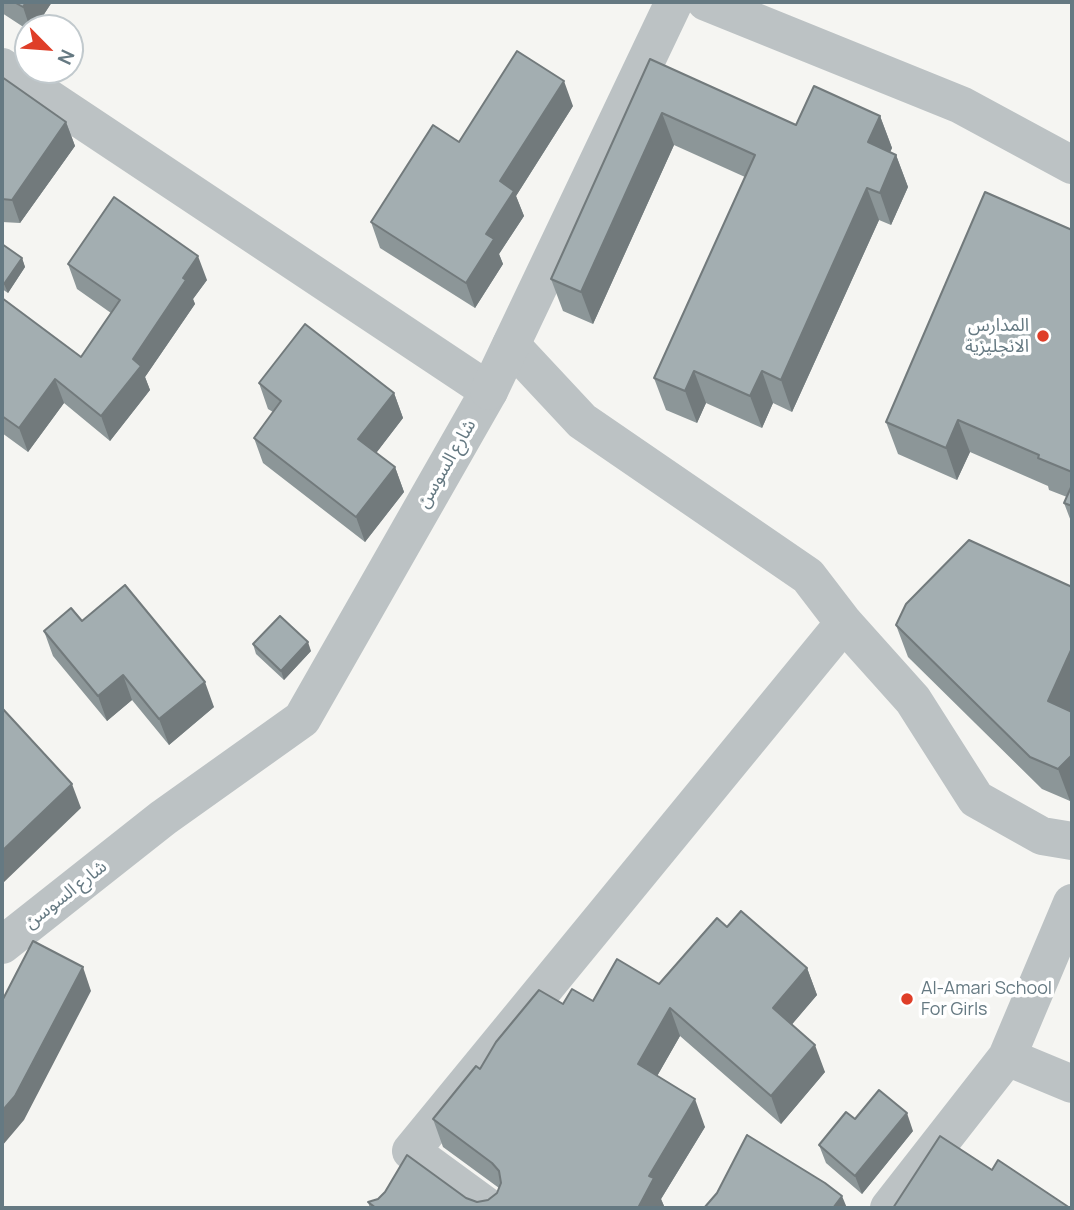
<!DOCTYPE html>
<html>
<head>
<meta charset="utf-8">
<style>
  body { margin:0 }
  #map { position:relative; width:1074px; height:1210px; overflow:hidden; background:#f5f5f2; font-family:Manrope,sans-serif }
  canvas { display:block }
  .frame { position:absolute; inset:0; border:4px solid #657982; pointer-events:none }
  .north { position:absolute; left:14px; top:14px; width:70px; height:70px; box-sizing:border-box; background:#fff; border:2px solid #c1c9cd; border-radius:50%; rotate:115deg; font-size:19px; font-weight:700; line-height:28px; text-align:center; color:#657982 }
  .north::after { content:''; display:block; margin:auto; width:24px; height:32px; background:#df3e28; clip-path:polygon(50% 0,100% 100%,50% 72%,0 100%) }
</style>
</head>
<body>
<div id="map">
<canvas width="1074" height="1210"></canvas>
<div class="frame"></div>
<div class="north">N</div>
</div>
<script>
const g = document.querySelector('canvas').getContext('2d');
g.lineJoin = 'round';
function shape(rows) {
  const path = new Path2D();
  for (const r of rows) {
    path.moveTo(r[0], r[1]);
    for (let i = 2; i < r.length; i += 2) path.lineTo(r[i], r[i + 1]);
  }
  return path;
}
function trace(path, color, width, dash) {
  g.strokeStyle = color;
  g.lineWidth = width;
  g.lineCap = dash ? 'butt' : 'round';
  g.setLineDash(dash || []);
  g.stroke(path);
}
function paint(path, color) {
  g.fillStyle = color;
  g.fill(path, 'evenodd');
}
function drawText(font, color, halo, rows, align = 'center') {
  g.font = font + ' Manrope,"Noto Sans Arabic",sans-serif';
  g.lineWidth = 7;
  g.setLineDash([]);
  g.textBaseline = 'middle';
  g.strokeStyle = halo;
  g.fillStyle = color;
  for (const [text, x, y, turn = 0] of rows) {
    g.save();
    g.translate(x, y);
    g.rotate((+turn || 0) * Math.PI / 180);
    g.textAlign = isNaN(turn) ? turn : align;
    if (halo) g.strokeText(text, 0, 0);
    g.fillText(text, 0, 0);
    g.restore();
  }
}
const minor = shape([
  [2,67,489,391,302,719,163,818,2,945],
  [511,345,582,421,808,576,844,623,913,700,976,799,1042,836,1072,841],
  [1007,1057,1072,1084],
  [489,1208,411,1151,844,623],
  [889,1208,1007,1057,1072,903]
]);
const tertiary = shape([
  [706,2,961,105,1072,165],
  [489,391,674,2]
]);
const wall = shape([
  [2,2,52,2,35,28,28,28,28,30,2,13],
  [650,59,796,125,880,116,892,148,890,152,896,155,908,187,891,225,879,220,792,412,773,403,762,428,706,403,697,423,666,410,654,378,745,177,674,145,593,324,563,311,551,279],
  [2,77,66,122,75,146,20,223,2,222],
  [573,106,516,196,524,216,499,254,503,264,475,308,380,248,371,222,459,142],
  [1072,230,1072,524,1064,503,1067,497,1049,490,1048,486,970,452,957,480,898,454,886,422],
  [2,244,22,258,25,267,8,293,2,289],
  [68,264,207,280,193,299,195,304,145,377,150,390,110,441,64,403,28,452,2,433,2,298,81,357,111,313,77,289],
  [259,383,394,393,403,418,376,453,395,467,404,492,365,542,263,463,254,438,273,412,268,409],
  [82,621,214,707,169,745,132,700,107,721,53,656,44,631],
  [896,625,1072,705,1070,711,1070,801,1042,789,908,657],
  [253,644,311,651,284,680,256,654],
  [727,927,807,968,817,995,792,1024,825,1072,781,1124,680,1036,657,1076,705,1127,661,1199,664,1206,663,1208,370,1208,368,1202,466,1198,477,1202,488,1200,497,1193,499,1188,443,1147,433,1119,480,1069,563,1004,593,1001,659,984],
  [913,1131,862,1194,826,1163,819,1145]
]);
const shadedWall = shape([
  [26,2,52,2,35,28,30,28,23,7],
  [564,81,573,106,516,196,524,216,499,254,503,264,475,308,466,283,486,234,500,181],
  [662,113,674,145,593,324,581,292],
  [880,116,892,148,880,174,868,142],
  [66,122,75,146,20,223,12,200],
  [896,155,908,187,891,225,880,193],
  [867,188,879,220,792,412,781,380],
  [198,256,207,280,193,299,195,304,145,377,150,390,110,441,101,416,133,359,183,278],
  [22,258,25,267,8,293,4,284],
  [694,371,706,403,697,423,685,391],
  [762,371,773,403,762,428,750,396],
  [55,379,64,403,28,452,19,428],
  [394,393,403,418,367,465,358,439],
  [958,420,970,452,957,480,946,448],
  [395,467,404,492,365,542,356,517],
  [308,642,311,651,284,680,281,671],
  [1072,648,1072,705,1060,733,1048,701],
  [123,675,132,700,107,721,98,696],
  [205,682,214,707,169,745,159,719],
  [1072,755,1072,799,1070,801,1058,769],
  [72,784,81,808,2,884,2,851],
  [83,967,91,991,24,1120,2,1146,2,1111],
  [807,968,817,995,783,1035,773,1008],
  [670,1008,680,1036,648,1092,638,1064],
  [815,1045,825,1072,781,1124,771,1096],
  [695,1099,705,1127,661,1199,664,1206,663,1208,638,1208,649,1176],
  [907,1113,913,1131,862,1194,855,1176],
  [842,1196,847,1208,833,1208]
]);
const building = shape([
  [14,2,26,2,23,7,14,2],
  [517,51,564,81,500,181,514,191,486,234,494,239,466,283,371,222,433,125,459,142,517,51],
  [650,59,796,125,814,86,880,116,868,142,896,155,880,193,867,188,781,380,762,371,750,396,694,371,685,391,654,378,755,155,662,113,581,292,551,279,650,59],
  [2,77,66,122,12,200,2,199,2,77],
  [985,192,1072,230,1072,472,1038,458,1039,455,958,420,946,448,886,422,985,192],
  [114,197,198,256,183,278,186,280,133,359,141,366,101,416,55,379,19,428,2,416,2,298,81,357,120,300,68,264,114,197],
  [2,244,22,258,4,284,2,282,2,244],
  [305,324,394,393,358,439,395,467,356,517,254,438,281,401,259,383,305,324],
  [1072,485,1072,506,1064,503,1072,485],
  [969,540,1072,587,1072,648,1048,701,1072,712,1072,755,1058,769,1030,757,896,625,906,604,969,540],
  [125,585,205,682,159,719,123,675,98,696,44,631,71,608,82,621,125,585],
  [280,616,308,642,281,671,253,644,280,616],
  [2,708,72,784,2,851,2,708],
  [741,911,807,968,773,1008,815,1045,771,1096,670,1008,638,1064,695,1099,649,1176,654,1178,638,1208,376,1208,368,1202,378,1199,385,1192,407,1155,466,1198,477,1202,488,1200,497,1193,501,1183,499,1171,492,1163,433,1119,476,1066,480,1069,496,1042,539,990,563,1004,572,989,593,1001,617,959,659,984,717,918,727,927,741,911],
  [33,941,83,967,15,1096,2,1111,2,1001,33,941],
  [879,1090,907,1113,855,1176,819,1145,846,1112,855,1119,879,1090],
  [747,1135,825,1183,842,1196,833,1208,704,1208,717,1193,747,1135],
  [940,1136,992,1170,998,1160,1070,1208,964,1208,962,1207,961,1208,893,1208,940,1136]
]);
const markers = [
  [1043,336,7,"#df3e28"],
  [907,999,7,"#df3e28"]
];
const poiNames = [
  ["المدارس",1029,326],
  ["الانجليزية",1029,347],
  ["Al-Amari School",921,989,"left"],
  ["For Girls",921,1010,"left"]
];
const streetNames = [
  ["شارع السوسن",447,464,-60],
  ["شارع السوسن",66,895,-38]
];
trace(minor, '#bcc2c4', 38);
trace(tertiary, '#bcc2c4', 38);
paint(wall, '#8c9698');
paint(shadedWall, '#727a7c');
paint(building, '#a3aeb1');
trace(building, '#727a7c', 2);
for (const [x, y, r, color] of markers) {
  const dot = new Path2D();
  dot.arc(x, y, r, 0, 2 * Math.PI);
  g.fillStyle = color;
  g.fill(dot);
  trace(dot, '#fff', 2.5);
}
drawText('18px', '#657982', '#fff', poiNames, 'right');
drawText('18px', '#657982', '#fff', streetNames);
</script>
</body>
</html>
